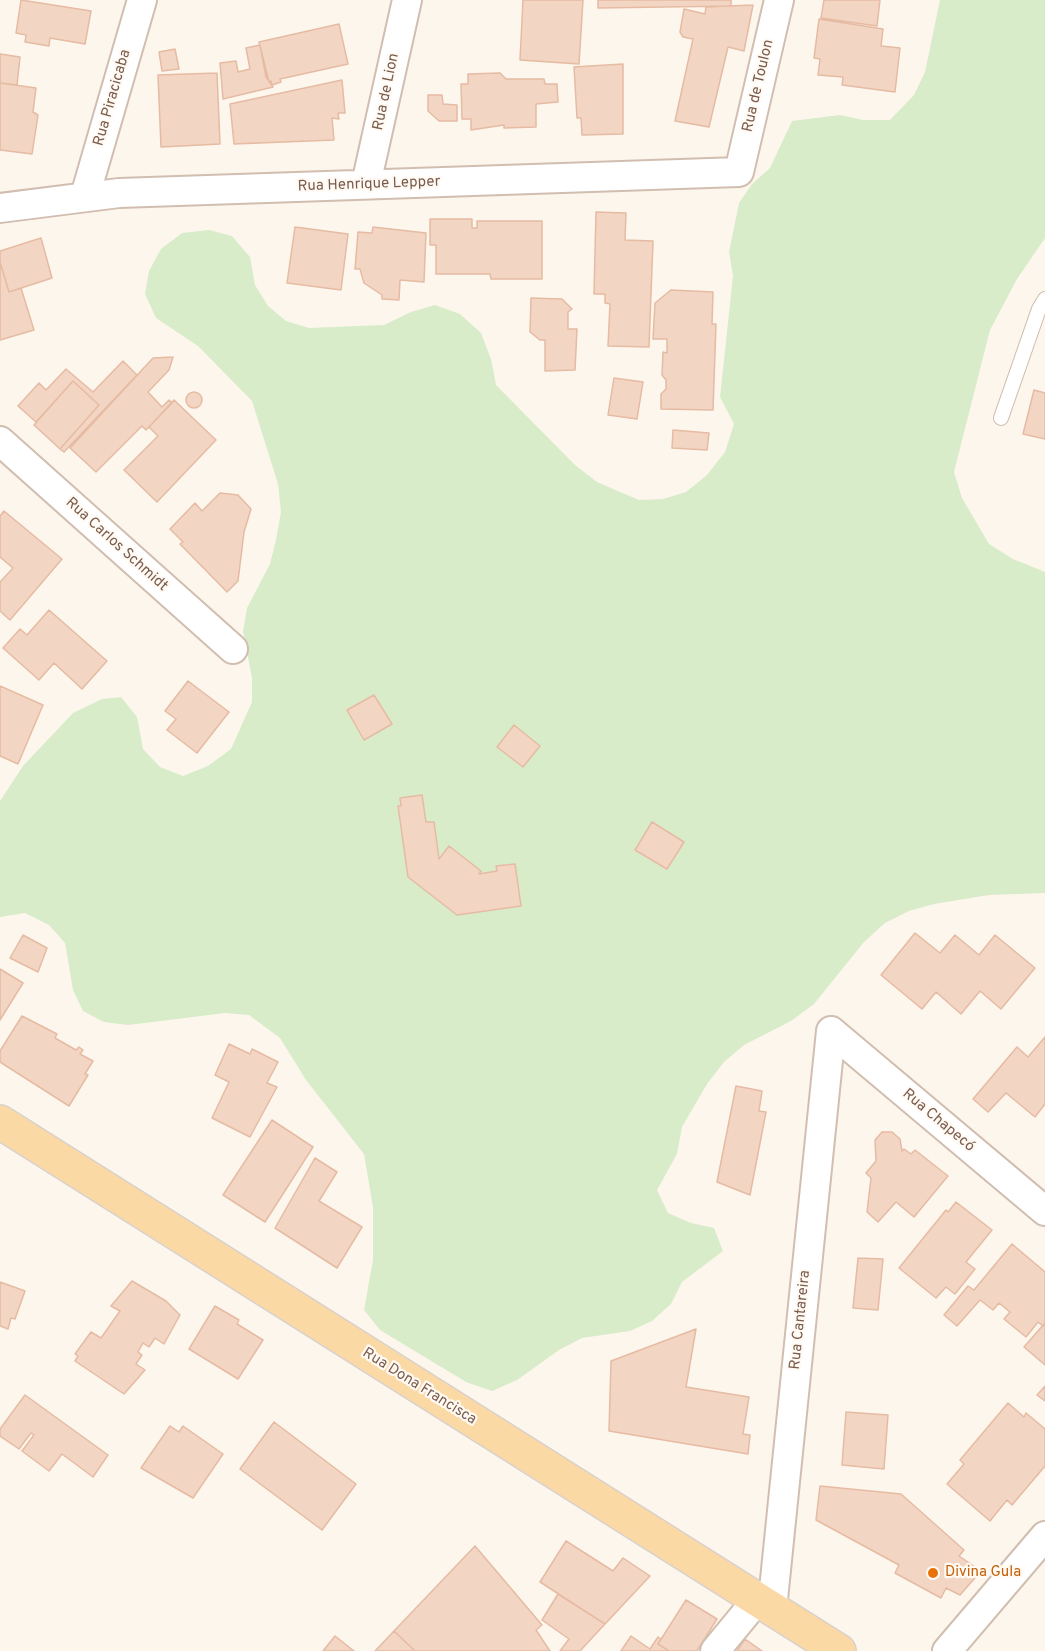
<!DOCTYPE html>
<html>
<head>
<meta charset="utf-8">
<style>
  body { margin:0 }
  canvas { display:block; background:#fdf6ec }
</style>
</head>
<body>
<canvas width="1045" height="1651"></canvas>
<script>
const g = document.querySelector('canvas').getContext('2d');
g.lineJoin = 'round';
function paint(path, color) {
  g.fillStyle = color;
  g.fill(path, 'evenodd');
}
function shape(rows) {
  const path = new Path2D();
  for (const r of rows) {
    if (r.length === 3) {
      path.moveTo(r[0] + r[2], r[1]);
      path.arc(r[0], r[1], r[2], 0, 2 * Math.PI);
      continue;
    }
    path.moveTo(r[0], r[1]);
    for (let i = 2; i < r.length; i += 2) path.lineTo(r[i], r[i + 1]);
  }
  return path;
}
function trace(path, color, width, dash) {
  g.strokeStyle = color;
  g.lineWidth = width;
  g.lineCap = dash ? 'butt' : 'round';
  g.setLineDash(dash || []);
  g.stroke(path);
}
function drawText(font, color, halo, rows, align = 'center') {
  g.font = font + ' Overpass,sans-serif';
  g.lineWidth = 4.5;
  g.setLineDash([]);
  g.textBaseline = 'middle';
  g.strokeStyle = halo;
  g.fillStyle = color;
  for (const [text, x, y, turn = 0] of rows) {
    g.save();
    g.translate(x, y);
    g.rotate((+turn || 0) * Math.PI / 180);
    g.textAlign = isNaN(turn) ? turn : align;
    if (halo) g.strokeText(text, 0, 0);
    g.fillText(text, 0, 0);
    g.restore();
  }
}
const green = shape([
  [940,0,1045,0,1045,238,1017,279,990,330,954,472,962,498,989,544,1013,559,1045,572,1045,893,989,895,934,904,909,911,885,923,864,942,814,1004,791,1021,744,1045,724,1062,707,1084,682,1127,677,1154,657,1190,668,1213,691,1223,714,1228,723,1251,682,1282,671,1304,652,1321,630,1331,582,1338,559,1350,517,1380,492,1391,466,1382,380,1330,364,1310,373,1260,373,1207,364,1154,306,1080,280,1038,249,1015,225,1013,128,1025,104,1022,83,1011,73,990,65,943,49,925,25,913,0,917,0,801,23,766,73,713,102,699,121,697,137,717,143,749,160,767,183,776,208,766,231,749,252,702,252,678,243,631,247,608,270,564,276,540,281,512,278,484,252,401,198,346,156,318,145,294,149,271,161,249,182,233,209,230,232,236,250,257,255,285,268,306,286,321,309,328,384,325,411,312,435,305,460,314,481,333,491,359,496,385,575,465,597,482,639,500,663,499,686,492,707,475,725,452,734,424,720,397,733,276,729,252,739,203,752,184,770,168,792,121,840,115,863,120,890,120,914,95,925,72]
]);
const building = shape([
  [21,0,91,11,85,44,50,38,49,46,25,42,26,35,16,33,21,0],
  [523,0,583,0,579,64,520,60,523,0],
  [598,0,731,0,731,6,598,8,598,0],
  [824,0,880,0,877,26,821,18,824,0],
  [753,5,744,51,728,47,709,127,675,121,693,39,683,37,680,32,684,9,705,14,706,7,753,5],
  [819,19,883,29,881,46,900,48,895,92,842,85,843,77,818,75,820,59,814,58,819,19],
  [339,24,348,64,280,79,281,82,272,85,271,81,269,82,259,42,339,24],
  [260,45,266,77,273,87,223,99,220,63,236,61,238,72,250,69,246,48,260,45],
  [175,49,179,69,162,71,159,52,175,49],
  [0,54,20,57,17,85,0,83,0,54],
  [623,64,623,134,582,135,581,118,577,118,574,67,623,64],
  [217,73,220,144,161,147,158,75,217,73],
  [500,73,506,79,544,79,545,84,557,84,558,102,536,104,536,127,504,128,504,125,471,130,471,119,462,119,461,84,468,84,468,74,500,73],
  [342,80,345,113,338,113,339,119,332,118,334,140,234,144,230,104,342,80],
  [0,83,36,88,33,112,38,115,32,154,0,150,0,83],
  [428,95,442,95,443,104,457,105,457,121,439,121,428,111,428,95],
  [596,212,626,213,625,240,653,241,649,347,608,346,610,304,605,303,605,294,594,294,596,212],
  [430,219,472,219,472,228,477,228,477,221,542,221,542,279,491,279,490,274,436,274,436,245,430,245,430,219],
  [295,227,348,234,341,290,287,283,295,227],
  [373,227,426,233,424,282,400,280,399,300,382,299,382,295,364,283,360,269,355,269,358,232,372,233,373,227],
  [41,238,52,278,9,292,0,262,0,251,41,238],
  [0,262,9,292,21,288,34,330,0,340,0,262],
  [671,290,713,292,712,324,716,324,713,410,661,409,661,394,666,389,666,380,662,375,663,352,667,353,667,339,653,339,655,303,671,290],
  [531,298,562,299,572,309,568,312,568,329,577,329,575,370,545,371,545,340,540,340,530,332,531,298],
  [173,357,169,370,148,392,162,407,169,400,172,403,146,430,142,426,96,472,70,448,153,358,173,357],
  [123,361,137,375,64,452,60,449,99,405,73,381,36,422,18,406,39,383,46,390,66,369,93,392,123,361],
  [614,378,643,382,637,419,608,415,614,378],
  [73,381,99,405,60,449,34,425,73,381],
  [1034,390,1045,393,1045,439,1023,434,1034,390],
  [194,400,8],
  [174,400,216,440,157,502,124,470,158,436,149,427,174,400],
  [673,430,709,433,707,450,672,448,673,430],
  [220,493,238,495,251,509,244,532,238,581,227,592,180,544,183,542,170,529,195,503,202,511,220,493],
  [4,511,62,559,10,620,0,611,0,582,13,568,0,557,0,516,4,511],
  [49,610,107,661,82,689,54,663,39,680,3,648,20,629,27,635,49,610],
  [188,681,229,712,197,753,167,730,176,719,165,711,188,681],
  [0,686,43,705,18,764,0,756,0,686],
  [374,695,392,724,364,740,347,710,374,695],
  [514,725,540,746,523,767,497,747,514,725],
  [422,795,426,822,434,822,439,859,449,846,481,871,479,874,497,871,496,866,515,864,521,906,457,915,408,877,398,806,401,806,400,798,422,795],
  [652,822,684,842,667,869,635,850,652,822],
  [915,933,940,953,955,935,979,955,995,935,1035,968,1001,1009,980,991,961,1014,936,992,922,1009,881,975,915,933],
  [23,935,47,948,38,972,10,958,23,935],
  [0,969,23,983,0,1020,0,969],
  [22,1016,57,1034,55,1038,76,1050,79,1047,83,1050,80,1054,93,1061,85,1074,88,1075,69,1106,0,1062,0,1051,22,1016],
  [1045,1037,1045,1104,1035,1117,1006,1093,988,1112,973,1099,1017,1047,1028,1057,1045,1037],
  [229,1044,250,1054,252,1049,278,1062,267,1083,277,1087,250,1137,212,1118,229,1082,215,1075,229,1044],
  [736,1086,762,1091,759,1111,766,1112,750,1195,717,1182,736,1086],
  [272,1120,313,1147,265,1222,223,1195,272,1120],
  [882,1132,892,1132,900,1139,902,1151,904,1149,911,1154,915,1150,948,1176,914,1217,896,1202,878,1222,867,1212,871,1178,866,1173,876,1161,875,1140,882,1132],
  [315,1158,337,1172,319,1201,362,1227,337,1268,275,1228,315,1158],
  [956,1202,992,1230,966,1262,975,1269,955,1294,946,1287,936,1298,899,1268,946,1210,948,1212,956,1202],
  [1012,1244,1045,1272,1045,1323,1043,1326,1038,1322,1026,1337,1004,1319,1010,1312,999,1303,993,1310,980,1300,957,1326,944,1315,968,1286,974,1290,1012,1244],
  [858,1258,883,1259,878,1310,853,1308,858,1258],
  [132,1281,166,1301,180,1315,164,1344,155,1338,149,1347,143,1343,138,1352,142,1355,136,1364,145,1370,124,1394,75,1361,78,1356,75,1354,91,1332,101,1338,120,1311,111,1306,132,1281],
  [0,1282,25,1291,15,1319,11,1318,8,1329,0,1326,0,1282],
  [215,1306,239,1320,237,1324,263,1340,238,1379,189,1349,215,1306],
  [1045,1323,1045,1365,1024,1347,1045,1323],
  [696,1329,686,1387,749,1397,743,1434,750,1435,748,1454,609,1431,611,1361,696,1329],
  [1045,1386,1045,1401,1037,1395,1045,1386],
  [25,1395,108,1455,93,1477,62,1454,49,1471,22,1451,34,1435,31,1433,19,1449,0,1436,0,1429,25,1395],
  [1008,1403,1024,1417,1026,1413,1045,1429,1045,1466,1012,1505,1007,1500,990,1521,947,1484,964,1464,960,1460,1008,1403],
  [846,1412,888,1415,884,1469,842,1465,846,1412],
  [274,1422,356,1484,322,1530,240,1469,274,1422],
  [170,1426,179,1432,183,1426,223,1454,193,1498,141,1468,170,1426],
  [820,1486,901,1494,964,1550,959,1556,981,1571,960,1595,946,1588,941,1598,895,1573,899,1565,816,1520,820,1486],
  [566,1541,613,1571,623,1558,650,1576,605,1624,540,1582,566,1541],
  [475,1546,542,1625,536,1630,550,1651,415,1651,394,1631,475,1546],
  [558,1594,605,1624,580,1651,560,1651,569,1639,542,1620,558,1594],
  [686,1600,717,1619,697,1651,669,1651,658,1644,686,1600],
  [394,1631,415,1651,375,1651,394,1631],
  [335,1636,354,1651,323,1651,335,1636],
  [631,1636,650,1649,658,1637,661,1639,658,1644,669,1651,621,1651,631,1636],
  [745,1639,762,1651,737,1651,745,1639]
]);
const service = shape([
  [1001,418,1039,309,1045,299]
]);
const minor = shape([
  [366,184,407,0],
  [85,196,142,0],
  [0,208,119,193,739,172,779,0],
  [0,441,233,649],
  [831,1031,1045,1211],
  [772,1609,831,1031],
  [715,1651,757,1600],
  [947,1651,1045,1536]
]);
const primary = shape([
  [0,1122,839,1651]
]);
const markers = [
  [933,1573,6,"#e8710a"]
];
const streetNames = [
  ["Rua de Toulon",759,86,-77],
  ["Rua de Lion",387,92,-78],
  ["Rua Piracicaba",113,98,-74],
  ["Rua Henrique Lepper",369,185,-2],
  ["Rua Carlos Schmidt",116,545,42],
  ["Rua Chapecó",938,1121,40],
  ["Rua Cantareira",801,1320,-84],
  ["Rua Dona Francisca",419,1387,32]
];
const foodNames = [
  ["Divina Gula",945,1573]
];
paint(green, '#d8ecc9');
paint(building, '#f3d5c3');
trace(building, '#e6bba3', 1.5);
trace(service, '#d1beb0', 16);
trace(minor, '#d1beb0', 32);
trace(primary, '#dad1cd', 36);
trace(service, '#fff', 14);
trace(minor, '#fff', 28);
trace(primary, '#fbd9a5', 33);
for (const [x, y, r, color] of markers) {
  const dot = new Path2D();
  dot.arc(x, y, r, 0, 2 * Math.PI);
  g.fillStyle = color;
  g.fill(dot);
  trace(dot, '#fffaf3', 2);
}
drawText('15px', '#7a5c4d', '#fffaf3', streetNames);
drawText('15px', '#c56008', '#fffaf3', foodNames, 'left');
</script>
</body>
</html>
